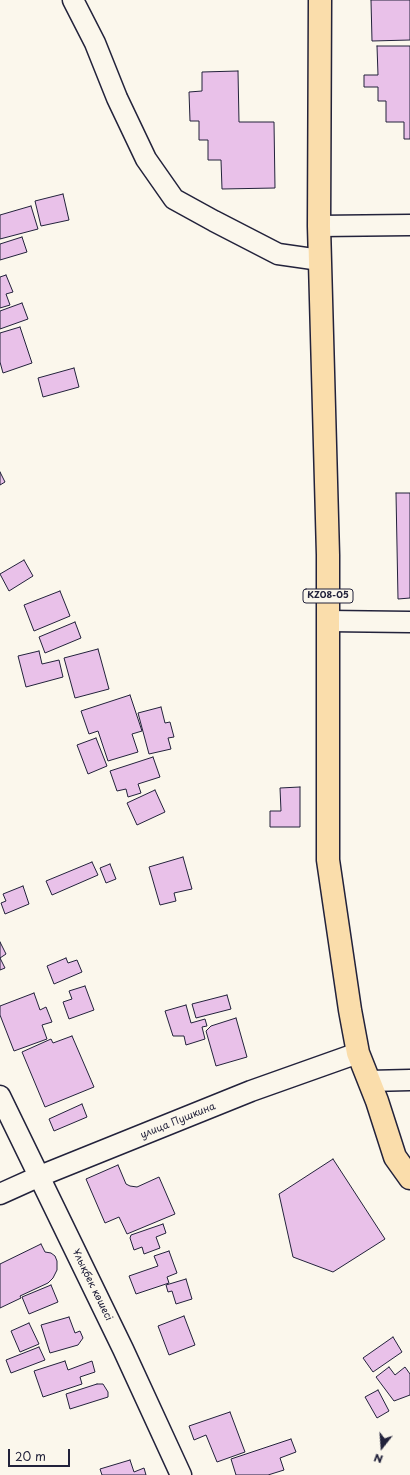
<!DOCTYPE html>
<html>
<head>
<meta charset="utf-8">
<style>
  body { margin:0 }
  #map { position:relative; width:410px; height:1475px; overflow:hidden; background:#fbf7ec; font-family:"Playpen Sans",sans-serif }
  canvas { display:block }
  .north { position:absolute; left:362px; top:1427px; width:40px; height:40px; -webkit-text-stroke:3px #fbf7ec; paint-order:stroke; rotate:197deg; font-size:11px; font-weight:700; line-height:16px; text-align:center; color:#22223b }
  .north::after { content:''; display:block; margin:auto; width:14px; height:18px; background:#22223b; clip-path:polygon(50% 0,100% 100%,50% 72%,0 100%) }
  .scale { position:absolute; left:8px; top:1449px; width:62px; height:18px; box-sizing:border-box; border:2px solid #22223b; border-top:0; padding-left:5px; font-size:12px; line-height:14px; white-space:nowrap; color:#22223b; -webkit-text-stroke:3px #fbf7ec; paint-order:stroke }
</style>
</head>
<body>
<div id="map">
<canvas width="410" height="1475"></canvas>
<div class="north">N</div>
<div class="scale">20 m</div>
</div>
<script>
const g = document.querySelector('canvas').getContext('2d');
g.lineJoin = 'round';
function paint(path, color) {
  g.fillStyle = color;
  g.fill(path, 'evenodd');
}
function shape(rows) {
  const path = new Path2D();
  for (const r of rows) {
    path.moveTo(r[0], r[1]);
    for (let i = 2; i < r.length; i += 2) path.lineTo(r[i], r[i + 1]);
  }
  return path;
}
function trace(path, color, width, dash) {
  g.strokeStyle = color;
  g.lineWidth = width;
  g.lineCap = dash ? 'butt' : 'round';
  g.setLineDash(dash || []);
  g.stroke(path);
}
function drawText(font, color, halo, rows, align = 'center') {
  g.font = font + ' "Playpen Sans",sans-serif';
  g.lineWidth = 3;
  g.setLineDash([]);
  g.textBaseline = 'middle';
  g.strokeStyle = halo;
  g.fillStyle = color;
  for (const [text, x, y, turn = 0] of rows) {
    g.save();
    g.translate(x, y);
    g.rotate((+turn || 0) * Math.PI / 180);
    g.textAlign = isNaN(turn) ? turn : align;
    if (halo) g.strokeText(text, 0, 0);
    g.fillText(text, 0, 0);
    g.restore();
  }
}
const building = shape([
  [371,0,410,0,410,40,372,41,371,0],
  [377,46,410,46,410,139,404,139,404,122,386,122,386,101,378,101,378,87,364,87,364,75,378,75,377,46],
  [238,71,239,122,274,122,275,188,222,189,221,160,208,160,208,140,199,140,199,121,190,121,189,92,202,91,202,72,238,71],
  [63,194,69,220,41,226,35,201,63,194],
  [31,206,38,229,0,239,0,215,31,206],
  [22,237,27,252,0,260,0,244,22,237],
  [6,275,13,292,6,294,10,305,0,308,0,277,6,275],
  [22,303,28,319,0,329,0,311,22,303],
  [20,327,32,363,3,373,0,362,0,333,20,327],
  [74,368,79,387,43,397,38,378,74,368],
  [0,472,5,482,0,485,0,472],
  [396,493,410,493,410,598,398,599,396,493],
  [24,560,33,576,9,591,0,574,24,560],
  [60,591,70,616,34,631,24,605,60,591],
  [75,622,81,638,45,653,39,637,75,622],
  [98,649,109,689,75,698,64,658,98,649],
  [39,651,42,664,59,660,63,677,26,687,18,656,39,651],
  [130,695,142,731,132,734,138,752,108,761,98,731,89,734,81,711,130,695],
  [161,707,165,723,170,722,174,737,168,738,171,749,149,754,138,713,161,707],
  [96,738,107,766,88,774,77,745,96,738],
  [153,757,160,777,138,784,141,793,128,797,126,789,117,791,110,771,153,757],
  [300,787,300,827,270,827,270,811,281,811,280,788,300,787],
  [155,790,165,812,137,825,127,803,155,790],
  [183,857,192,889,174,893,176,901,160,905,149,867,183,857],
  [92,862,98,875,52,895,46,881,92,862],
  [110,864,116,879,106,883,100,868,110,864],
  [23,886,29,904,5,914,1,903,6,901,3,894,23,886],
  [0,942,6,954,0,958,0,942],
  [0,958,5,968,0,970,0,958],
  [66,958,68,963,77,960,82,972,54,984,47,966,66,958],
  [85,986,94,1010,69,1019,63,1002,72,999,69,991,85,986],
  [34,993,40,1010,46,1007,52,1022,42,1025,47,1039,14,1051,0,1015,0,1006,34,993],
  [227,995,231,1009,196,1018,192,1004,227,995],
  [186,1005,191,1023,205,1019,207,1026,202,1027,205,1039,186,1045,184,1036,173,1036,165,1011,186,1005],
  [236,1018,247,1057,216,1066,206,1031,211,1026,236,1018],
  [72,1036,94,1087,45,1107,22,1052,51,1039,53,1043,72,1036],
  [82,1104,87,1117,54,1131,49,1119,82,1104],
  [333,1159,385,1239,333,1272,293,1257,279,1194,333,1159],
  [118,1165,126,1184,130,1186,137,1187,159,1177,175,1214,127,1234,119,1217,105,1223,86,1179,118,1165],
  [163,1224,166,1233,156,1237,160,1248,144,1254,142,1247,134,1250,130,1238,131,1235,163,1224],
  [41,1244,45,1252,51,1253,55,1256,57,1261,57,1270,53,1278,48,1283,20,1296,21,1298,0,1308,0,1264,41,1244],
  [169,1251,177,1273,167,1277,169,1283,136,1294,129,1276,158,1266,154,1256,169,1251],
  [186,1279,192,1299,176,1304,172,1291,168,1292,166,1285,186,1279],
  [51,1285,58,1302,29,1314,22,1297,51,1285],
  [184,1316,195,1345,169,1355,158,1326,184,1316],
  [69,1317,75,1333,80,1331,83,1338,78,1345,50,1353,41,1325,69,1317],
  [29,1323,39,1344,20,1352,11,1331,29,1323],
  [393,1337,402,1352,373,1372,363,1358,393,1337],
  [39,1347,45,1360,11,1373,6,1360,39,1347],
  [65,1361,68,1370,92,1361,95,1372,80,1377,82,1384,43,1397,34,1371,65,1361],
  [389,1367,395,1375,405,1367,410,1374,410,1395,394,1401,376,1377,389,1367],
  [97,1384,103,1384,108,1392,108,1397,70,1409,66,1394,97,1384],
  [378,1390,389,1411,377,1418,365,1397,378,1390],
  [230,1412,245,1452,217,1462,206,1435,194,1440,189,1426,230,1412],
  [291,1439,296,1452,280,1458,284,1470,268,1475,236,1475,231,1459,291,1439],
  [130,1460,134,1472,144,1468,146,1475,102,1475,100,1469,130,1460]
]);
const minor = shape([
  [73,0,95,43,117,98,146,159,174,199,214,221,278,254,320,260],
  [319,226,410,225],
  [328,621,410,622],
  [369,1081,410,1080],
  [0,1096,123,1349,181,1475],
  [0,1194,40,1176,251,1091,358,1053]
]);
const major = shape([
  [320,0,319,226,328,555,328,860,350,1010,358,1053,377,1101,395,1157,410,1178]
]);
const shields = [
  [328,596,50]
];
const shieldNames = [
  ["KZ08-05",328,596]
];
const streetNames = [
  ["улица Пушкина",178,1121,-22],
  ["Ұлықбек көшесі",92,1285,64]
];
paint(building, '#e9c1e9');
trace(building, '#22223b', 1);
trace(minor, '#22223b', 23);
trace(major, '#22223b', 25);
trace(minor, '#fbf7ec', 20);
trace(major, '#faddab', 22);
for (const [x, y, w] of shields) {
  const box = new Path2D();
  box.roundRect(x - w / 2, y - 7, w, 14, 3);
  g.fillStyle = '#fbf7ec';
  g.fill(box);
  trace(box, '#22223b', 1);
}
drawText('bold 9px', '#22223b', null, shieldNames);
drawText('10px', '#22223b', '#fbf7ec', streetNames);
</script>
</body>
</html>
